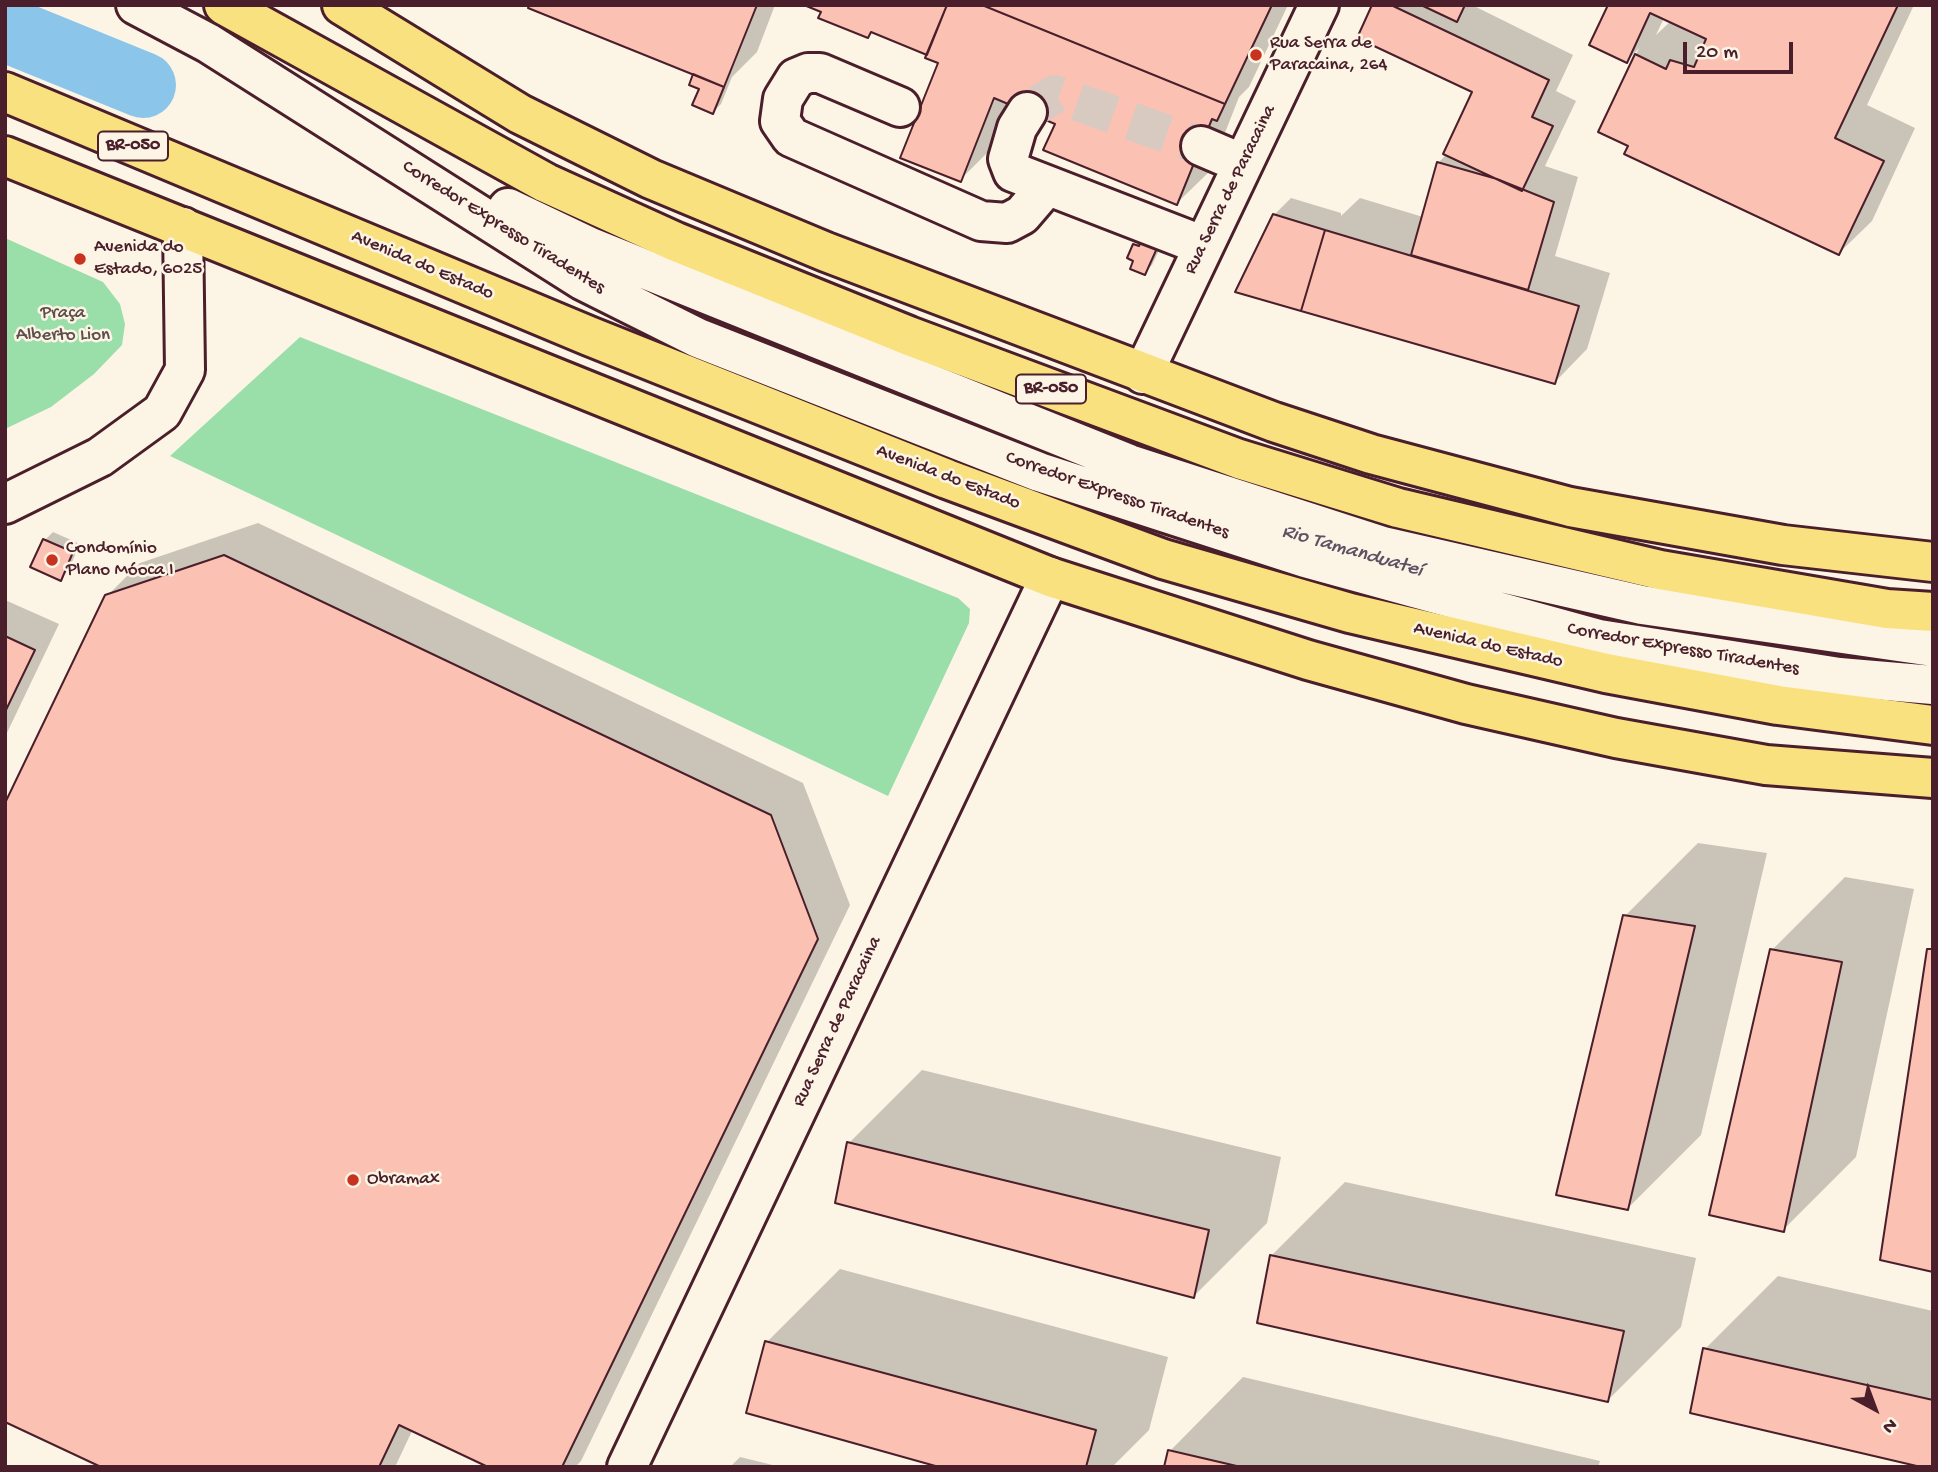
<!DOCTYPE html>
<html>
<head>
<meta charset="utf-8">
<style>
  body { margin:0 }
  #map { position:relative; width:1938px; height:1472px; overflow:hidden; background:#fcf5e5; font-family:"Gochi Hand",sans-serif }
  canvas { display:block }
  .frame { position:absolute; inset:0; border:7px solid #4a1f2b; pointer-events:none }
  .north { position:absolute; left:1840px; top:1374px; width:70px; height:70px; -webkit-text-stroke:5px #fcf5e5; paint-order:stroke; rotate:139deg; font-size:19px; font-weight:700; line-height:28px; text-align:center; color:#4a1f2b }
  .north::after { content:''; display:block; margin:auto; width:24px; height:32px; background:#4a1f2b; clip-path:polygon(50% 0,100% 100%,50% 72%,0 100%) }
  .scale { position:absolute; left:1683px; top:42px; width:110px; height:32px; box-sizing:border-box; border:4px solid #4a1f2b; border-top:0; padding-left:9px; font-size:21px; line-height:24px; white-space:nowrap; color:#4a1f2b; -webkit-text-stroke:5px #fcf5e5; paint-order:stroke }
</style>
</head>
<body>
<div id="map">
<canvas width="1938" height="1472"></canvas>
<div class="frame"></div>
<div class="north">N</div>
<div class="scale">20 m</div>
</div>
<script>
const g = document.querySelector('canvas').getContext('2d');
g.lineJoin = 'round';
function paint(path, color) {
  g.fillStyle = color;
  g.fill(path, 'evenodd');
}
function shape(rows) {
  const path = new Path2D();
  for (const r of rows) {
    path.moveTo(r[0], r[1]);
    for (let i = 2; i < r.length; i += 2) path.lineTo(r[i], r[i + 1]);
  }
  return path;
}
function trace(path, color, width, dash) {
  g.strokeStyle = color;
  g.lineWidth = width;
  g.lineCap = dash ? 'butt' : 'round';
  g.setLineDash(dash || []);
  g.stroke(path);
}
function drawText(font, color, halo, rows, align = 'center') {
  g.font = font + ' "Gochi Hand",sans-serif';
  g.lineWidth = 5;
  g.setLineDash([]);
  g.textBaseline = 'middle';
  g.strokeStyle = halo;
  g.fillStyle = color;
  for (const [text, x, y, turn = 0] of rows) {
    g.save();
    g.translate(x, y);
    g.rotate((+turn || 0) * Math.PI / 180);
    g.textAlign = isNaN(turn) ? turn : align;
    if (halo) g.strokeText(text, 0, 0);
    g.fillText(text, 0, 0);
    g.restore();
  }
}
const green = shape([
  [5,238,103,282,120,304,125,324,122,345,94,374,51,407,5,429],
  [300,337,958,598,970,609,969,623,888,796,170,456]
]);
const shadow = shape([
  [531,5,775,5,757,52,732,77,721,104,713,112,695,73],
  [808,5,1288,5,1249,87,1239,97,1210,171,1177,203,1058,123,1010,103,993,147,960,180,940,62,929,54,873,31,868,36],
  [1374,5,1472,5,1573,55,1556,91,1576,101,1545,166,1578,177,1555,256,1610,273,1587,349,1555,382,1274,215,1291,198,1341,213,1341,216,1360,198,1423,217,1438,163,1447,154,1474,91],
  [1610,5,1914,5,1867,105,1915,128,1872,221,1839,253,1601,131,1639,48,1627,61],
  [1664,18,1671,21,1656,35],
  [1143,237,1165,238,1152,265,1144,273,1135,260,1135,245],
  [258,523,803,783,850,905,581,1461,575,1467,492,1467,413,1429,395,1467,105,1467,107,596,140,563],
  [53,532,80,544,68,571,60,579,45,540],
  [5,600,59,624,5,737],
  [1698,843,1767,853,1701,1135,1628,1208,1625,916],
  [1845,877,1914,889,1856,1157,1783,1230,1772,950],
  [922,1070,1281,1157,1267,1223,1194,1296,849,1143],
  [1345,1182,1696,1258,1681,1327,1608,1400,1272,1255],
  [840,1269,1168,1357,1149,1430,1112,1467,945,1467,767,1342],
  [1778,1276,1933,1311,1933,1467,1705,1349],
  [1243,1377,1600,1461,1598,1467,1166,1467,1170,1451],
  [740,1457,781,1467,730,1467]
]);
const river = shape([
  [5,29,143,85],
  [795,350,1107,480],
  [1558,605,1683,633,1873,663,1933,669]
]);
const building = shape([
  [529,5,757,5,724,87,528,8,529,5],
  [804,5,947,5,927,55,871,32,868,38,818,18,821,12,804,5],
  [947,5,982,5,1225,104,1217,121,1212,119,1177,205,1043,150,1055,124,994,98,961,182,900,158,938,63,925,58,947,5],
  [982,5,1272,5,1225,104,982,5],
  [1372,5,1391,5,1549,80,1532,117,1553,126,1522,191,1443,154,1472,92,1357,38,1372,5],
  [1421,5,1465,5,1457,22,1421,5],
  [1608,5,1898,5,1835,138,1884,161,1839,255,1624,154,1628,146,1598,132,1635,54,1666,69,1670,60,1694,67,1706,39,1650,13,1627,63,1589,45,1608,5],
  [693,74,724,87,713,114,692,105,699,89,689,85,693,74],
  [1437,162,1497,179,1554,202,1528,290,1411,255,1437,162],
  [1273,214,1325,230,1301,311,1235,292,1273,214],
  [1325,230,1579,306,1555,384,1301,311,1325,230],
  [1142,239,1158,246,1145,275,1130,269,1133,261,1127,258,1133,244,1139,246,1142,239],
  [43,539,73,552,61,581,30,567,43,539],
  [224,555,771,815,818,939,562,1467,488,1467,399,1425,379,1467,101,1467,5,1422,5,803,105,595,224,555],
  [5,636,35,650,5,712,5,636],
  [1623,915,1695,926,1628,1210,1556,1195,1623,915],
  [1770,949,1842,962,1784,1232,1709,1215,1770,949],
  [1927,949,1933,949,1933,1272,1880,1260,1927,949],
  [847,1142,1209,1230,1194,1298,835,1203,847,1142],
  [1270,1255,1624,1331,1608,1402,1257,1323,1270,1255],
  [765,1341,1096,1430,1086,1467,939,1467,746,1413,765,1341],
  [1703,1348,1933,1400,1933,1467,1921,1467,1690,1413,1703,1348],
  [1168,1450,1241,1467,1164,1467,1168,1450]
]);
const minorTunnel = shape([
  [1027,112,1055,94,1201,146]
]);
const minor = shape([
  [136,5,208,43,582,280,698,338,1039,472,1305,558,1599,639,1839,677,1933,685],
  [900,107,820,73,808,73,796,78,783,99,780,121,791,137,981,221,1007,223,1022,215,1046,187],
  [1027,112,1017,128,1008,159,1013,172,1204,246],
  [1201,146,1243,164],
  [508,208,590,247,1129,464,1383,546,1642,605,1933,647],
  [1143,374,1319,5],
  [5,504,100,457,162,412,185,370,183,227],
  [627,1467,1050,577]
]);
const major = shape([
  [342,5,520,114,651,179,826,252,1274,422,1371,454,1570,507,1783,545,1933,562],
  [5,156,1050,577,1308,660,1466,704,1616,738,1766,765,1933,778]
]);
const highway = shape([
  [224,5,546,183,676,242,909,336,1239,459,1398,508,1660,570,1887,609,1933,612],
  [5,92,589,336,947,479,1163,559,1350,613,1606,673,1778,705,1933,725]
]);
const markers = [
  [1256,55,7,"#c8321e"],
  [80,259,7,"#c8321e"],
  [52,560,7,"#c8321e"],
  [353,1180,7,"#c8321e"]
];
const shields = [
  [133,146,70],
  [1051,389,70]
];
const shieldNames = [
  ["BR-050",133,146],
  ["BR-050",1051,389]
];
const poiNames = [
  ["Rua Serra de",1270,44],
  ["Paracaina, 264",1270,66],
  ["Avenida do",94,248],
  ["Estado, 6025",94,270],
  ["Condomínio",66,549],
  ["Plano Móoca I",66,571],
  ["Obramax",367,1180]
];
const streetNames = [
  ["Rua Serra de Paracaina",1231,190,-64],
  ["Corredor Expresso Tiradentes",503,228,32],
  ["Avenida do Estado",422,266,23],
  ["Avenida do Estado",948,478,21],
  ["Corredor Expresso Tiradentes",1117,496,19],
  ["Avenida do Estado",1488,646,13],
  ["Corredor Expresso Tiradentes",1683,650,10],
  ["Rua Serra de Paracaina",838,1022,-65]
];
const parkNames = [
  ["Praça",63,314],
  ["Alberto Lion",63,336]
];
const waterNames = [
  ["Rio Tamanduateí",1352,552,16]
];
paint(green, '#9adea9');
paint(shadow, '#0003');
trace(river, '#8bc5ea', 66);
paint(building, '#fbc1b3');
trace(building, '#4a1f2b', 2);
trace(minorTunnel, '#d8cac0', 38, [38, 19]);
trace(minor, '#4a1f2b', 44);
trace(major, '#4a1f2b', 44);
trace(highway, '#4a1f2b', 44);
trace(minor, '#fcf5e5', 38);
trace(major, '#fae180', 38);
trace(highway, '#fae180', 38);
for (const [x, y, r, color] of markers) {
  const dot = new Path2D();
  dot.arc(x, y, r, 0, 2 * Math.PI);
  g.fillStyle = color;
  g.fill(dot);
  trace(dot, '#fcf5e5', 2.5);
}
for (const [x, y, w] of shields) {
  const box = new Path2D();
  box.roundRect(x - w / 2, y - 14.5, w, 29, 5);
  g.fillStyle = '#fcf5e5';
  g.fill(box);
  trace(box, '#4a1f2b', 2);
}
drawText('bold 18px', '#4a1f2b', null, shieldNames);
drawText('19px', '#4a1f2b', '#fcf5e5', poiNames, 'left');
drawText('19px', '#4a1f2b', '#fcf5e5', streetNames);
drawText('19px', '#5e4f4a', '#fcf5e5', parkNames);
drawText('italic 21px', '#5e5164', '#fcf5e5', waterNames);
</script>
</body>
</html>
